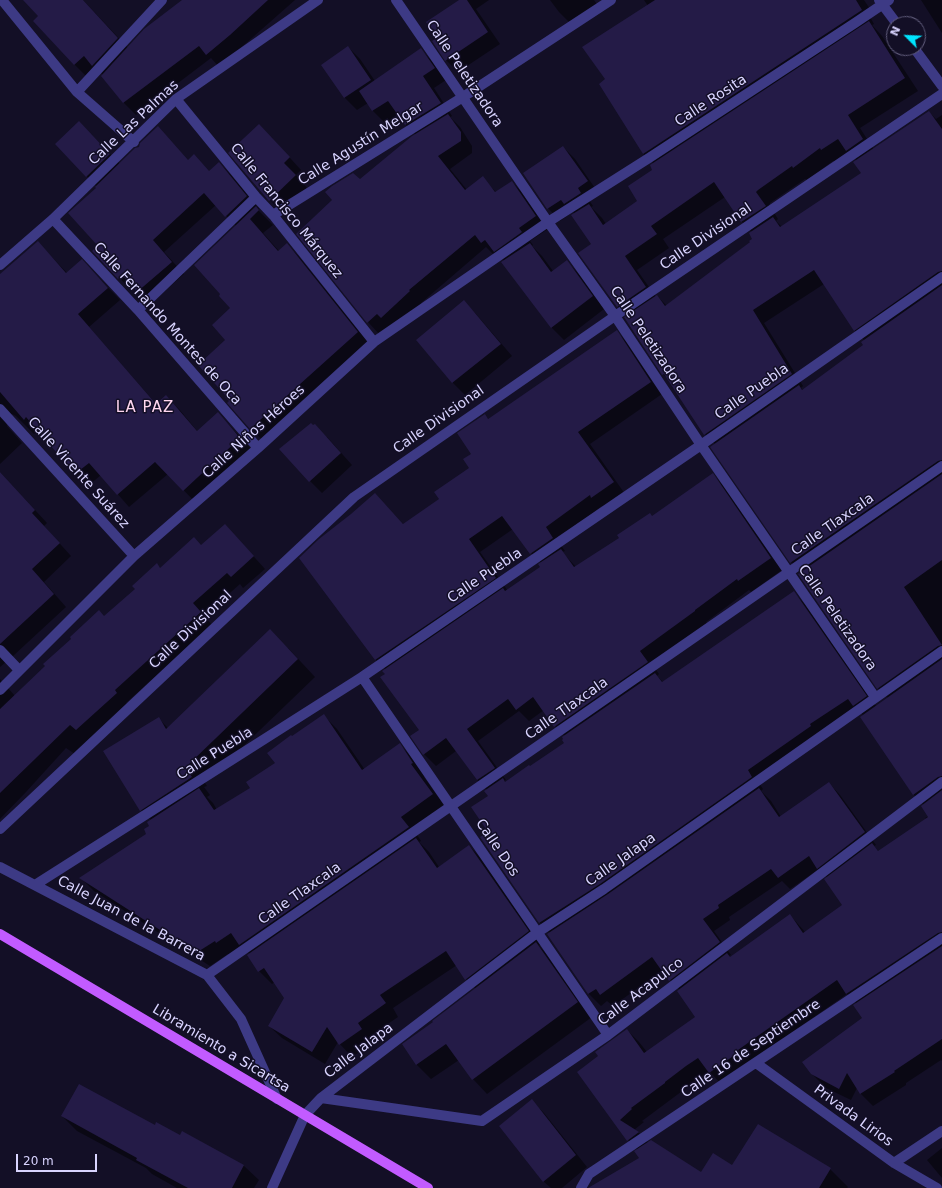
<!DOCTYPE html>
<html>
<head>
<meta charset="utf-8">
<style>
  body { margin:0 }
  #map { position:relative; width:942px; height:1188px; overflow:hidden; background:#130f26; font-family:"DejaVu Sans",sans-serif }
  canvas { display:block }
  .north { position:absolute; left:886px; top:16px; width:40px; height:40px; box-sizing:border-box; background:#130f26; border:1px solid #625e7d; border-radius:50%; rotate:294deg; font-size:11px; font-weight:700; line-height:16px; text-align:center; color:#d9d4ff }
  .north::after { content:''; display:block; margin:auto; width:14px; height:18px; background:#00e5ff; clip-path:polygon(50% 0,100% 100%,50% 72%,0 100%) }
  .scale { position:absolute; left:16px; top:1154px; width:81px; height:18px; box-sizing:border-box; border:2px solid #d9d4ff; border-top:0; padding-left:5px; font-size:12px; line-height:14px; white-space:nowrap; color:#d9d4ff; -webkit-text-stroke:3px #130f26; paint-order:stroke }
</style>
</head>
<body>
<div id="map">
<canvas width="942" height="1188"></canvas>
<div class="north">N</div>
<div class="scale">20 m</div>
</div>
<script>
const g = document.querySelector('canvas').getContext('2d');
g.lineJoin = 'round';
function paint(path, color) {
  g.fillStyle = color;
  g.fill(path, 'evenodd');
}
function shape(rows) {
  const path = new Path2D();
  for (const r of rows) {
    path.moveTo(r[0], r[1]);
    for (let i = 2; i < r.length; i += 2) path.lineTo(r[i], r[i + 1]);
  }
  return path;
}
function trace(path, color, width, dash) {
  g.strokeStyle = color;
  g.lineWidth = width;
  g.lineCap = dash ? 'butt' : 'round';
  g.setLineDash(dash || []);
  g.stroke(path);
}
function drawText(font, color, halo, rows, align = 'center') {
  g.font = font + ' "DejaVu Sans",sans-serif';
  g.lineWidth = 3;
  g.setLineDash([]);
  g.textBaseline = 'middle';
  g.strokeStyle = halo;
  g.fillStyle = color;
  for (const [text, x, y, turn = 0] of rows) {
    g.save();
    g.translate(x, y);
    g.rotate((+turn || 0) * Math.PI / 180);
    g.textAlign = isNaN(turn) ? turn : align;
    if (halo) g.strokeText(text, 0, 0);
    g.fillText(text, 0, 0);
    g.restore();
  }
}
const shadow = shape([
  [24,0,83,0,128,48,184,0,295,0,219,67,211,58,136,115,124,103,102,76,103,75,96,68,87,77,75,65,34,21,40,16],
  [461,0,489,0,476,9,500,44,458,72,446,60,438,38],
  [550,0,594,0,599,7,572,25,559,12],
  [644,0,864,0,872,12,869,15,874,24,872,25,882,36,918,91,860,128,874,150,929,112,936,119,942,115,942,1061,941,1060,906,1083,906,1085,873,1106,861,1094,857,1088,851,1100,826,1088,813,1075,863,1019,857,1004,847,994,788,1035,722,1085,709,1071,642,1121,644,1122,634,1130,639,1133,649,1143,701,1174,733,1166,830,1169,848,1187,847,1188,603,1188,640,1158,638,1150,628,1140,578,1072,600,1057,627,1030,639,1042,647,1052,696,1017,680,990,670,980,663,970,613,1006,607,1001,601,1006,589,994,548,934,550,933,540,923,481,837,489,832,489,796,487,790,477,780,456,751,436,766,424,754,412,736,420,730,386,674,386,670,376,660,300,558,352,515,375,494,404,525,440,499,470,468,472,454,488,419,617,332,629,344,662,394,590,444,625,494,604,509,602,506,557,540,565,551,562,552,576,567,652,517,713,475,724,486,782,570,751,592,749,590,706,622,707,623,651,663,659,674,657,676,663,682,794,593,806,605,876,706,888,698,878,688,801,573,791,562,711,447,715,444,705,434,671,382,663,374,628,316,618,306,592,244,575,214,573,212,560,221,548,208,563,147,575,159,599,194,589,200,593,206,591,207,602,218,606,224,639,201,654,170,654,164,643,154,606,79,648,6],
  [849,153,857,161,863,174,782,227,776,221,778,219,769,205,770,204,770,203,805,179,807,180,833,161,835,162],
  [725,197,742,222,752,232,754,239,667,306,657,296,656,297,637,270,669,248,663,239],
  [824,284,854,330,864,340,864,345,803,390,801,388,803,386,764,323],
  [513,529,531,553,541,563,541,567,508,591,480,552],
  [544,710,555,726,565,736,565,744,506,783,504,781,506,780,478,741,519,711,529,721],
  [859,711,863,715,861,717,914,795,924,805,929,816,925,818,926,819,879,852,874,846,876,845,840,795,829,783,781,817,771,801,761,791,763,789,759,783],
  [819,869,828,878,843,906,805,932,790,915,731,958,729,956,731,955,714,931,730,920,729,917,782,881,790,889],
  [921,0,942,0,942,33],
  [348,47,360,59,375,81,421,50,433,62,446,80,434,88,452,116,450,117,460,127,472,146,472,153,450,169,467,190,482,178,496,192,512,182,524,194,548,229,530,241,533,245,532,246,542,256,553,271,567,262,579,274,604,309,564,340,552,328,503,262,504,261,496,253,494,255,486,247,421,303,422,304,380,335,368,322,298,234,360,180,416,135,406,125,398,114,385,123,373,111,368,103,357,110,345,98,322,65],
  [91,134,120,164,188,161,210,172,219,163,231,175,259,209,258,210,273,225,263,233,279,251,287,244,300,258,371,346,264,442,251,428,230,401,226,340,231,308,236,226,216,205,164,252,184,274,150,304,134,287,131,290,93,251,98,246,98,188,56,144],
  [271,137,301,170,296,175,307,188,282,212,270,200,230,153],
  [38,242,67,273,94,273,120,300,89,327,157,405,166,397,179,409,198,432,218,413,252,450,196,503,168,474,129,507,101,475,88,486,76,474,38,430,34,434,16,416,12,414,8,417,6,420,7,426,22,443,0,464,0,275],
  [464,302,476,314,512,356,465,395,453,383,417,341],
  [327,437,352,465,322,493,310,481],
  [0,472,47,523,44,526,71,556,44,582,66,607,13,656,8,657,6,662,0,667],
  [237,538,265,569,243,588,240,584,204,616,212,625,126,703,129,706,75,754,66,748,26,792,0,819,0,679,15,696,161,569,202,546],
  [288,648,315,677,205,783,207,786,204,787,210,795,207,797,213,803,217,810,251,788,276,763,292,737,324,716,337,729,365,770,400,745,413,758,426,776,424,777,446,808,414,830,421,841,419,842,429,852,439,867,469,846,482,859,541,944,539,946,551,958,592,1017,487,1094,473,1079,459,1060,431,1079,416,1064,434,1022,476,989,466,979,457,965,393,1008,398,1017,370,1036,374,1042,352,1057,338,1042,325,1064,282,1038,269,1026,285,998,275,982,272,984,259,971,250,954,243,947,230,956,228,954,210,966,94,891,81,878,148,834,151,826,151,820,141,810,158,718,168,728],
  [532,1101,544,1113,587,1167,562,1188,551,1188,543,1181],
  [62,1116,155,1126,180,1136,183,1132,244,1166,259,1180,254,1188,177,1188,152,1174,146,1168,77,1131],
  [942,1148,942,1178,927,1160]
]);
const building = shape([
  [23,0,83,0,118,38,92,66,84,56,74,65,33,21,38,16],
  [182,0,268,0,230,35,206,55,199,46,123,103,101,76,144,29],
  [459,0,467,0,488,32,445,61,432,41,437,38,426,22],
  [655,0,856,0,862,10,643,154,599,84,605,79,582,47],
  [869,21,905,78,848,115,863,139,846,151,838,139,821,150,820,148,793,168,792,166,758,190,756,192,766,206,741,222,714,182,651,226,657,234,625,256,646,287,617,307,578,253,591,244,571,215,589,204,603,225,637,201,628,186,652,170,650,165],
  [348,46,371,80,344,98,321,65],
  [421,48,435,68,423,76,441,103,405,125,388,101,372,111,359,91],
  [929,111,942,129,942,271,938,272,854,331,814,270,753,310,792,374,704,435,664,374,662,375,624,317,657,295,665,306,750,242,749,241,752,239,749,233,773,217,780,227,861,173,853,162],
  [448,114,461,132,461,141,438,156,465,190,483,176,495,192,512,181,536,216,519,228,522,232,494,252,485,240,481,243,475,235,409,290,410,291,381,318,377,314,367,323,296,234,332,200,325,192,332,186,353,173,360,179,412,136],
  [79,121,110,154,86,177,55,144],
  [259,124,290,157,284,163,296,175,269,201,228,153],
  [158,126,188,160,194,154,209,171,219,162,247,196,225,217,204,193,153,240,172,262,137,292,122,275,118,279,92,251,97,246,97,245,68,213,96,188,95,187,135,148,139,147,140,143],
  [563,146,588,181,578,188,581,193,564,204,561,200,547,209,523,173],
  [256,206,259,210,250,219,278,251,287,243,358,332,250,429,227,403,229,401,225,397,226,396,198,365,225,340,212,325,230,308,219,296,220,294,194,265],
  [38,241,66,273,82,259,108,288,78,314,156,404,166,395,197,431,218,412,240,438,183,491,155,462,117,495,89,463,75,474,26,417,24,420,0,392,0,274],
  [530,243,551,272,567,260,593,296,551,328,501,262],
  [942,285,942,460,938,461,790,563,710,447,799,385,802,390,863,345,861,342],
  [464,300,501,344,452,383,416,340],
  [617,330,651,382,578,432,614,482,591,498,590,495,546,527,553,538,530,554,502,516,469,539,496,578,375,660,299,558,319,539,351,514,375,493,403,524,439,499,434,492,469,468,463,459,471,454,457,433,485,414,488,419],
  [311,423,313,425,315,424,341,453,309,482,279,449],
  [0,472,35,510,32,513,60,543,32,569,54,594,0,644],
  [713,473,771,558,738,581,737,579,695,610,695,611,640,651,648,662,554,727,533,697,516,710,508,699,467,729,495,768,477,780,446,738,423,755,410,736,419,730,380,677,385,674,382,671,503,588,505,591,540,567,538,564,561,549,574,567,619,538,617,535,650,513,652,516],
  [942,474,942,560,904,587,942,645,938,646,877,689,798,574],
  [225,524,254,556,231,577,227,573,193,603,201,612,115,690,117,693,76,730,70,725,0,793,0,709,45,666,43,664,71,639,70,637,99,610,104,616,135,589,132,586,157,563,160,568,194,537,201,545],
  [794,591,867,696,853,706,848,699,810,724,811,726,748,770,752,777,600,884,539,923,480,837,488,832,471,807,488,796,484,791,503,778,505,782,529,765,530,766,564,743,562,740,563,739,562,737,655,673,662,682],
  [270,629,298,659,188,765,190,768,187,769,192,777,140,811,103,751,159,717,166,729],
  [942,659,942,776,938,777,913,795,860,717],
  [324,714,362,770,400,743,413,763,411,764,433,794,401,817,409,827,239,945,231,933,216,943,215,941,196,953,79,878,146,834,144,829,149,826,147,822,199,788,214,810,250,788,246,782,275,763,267,753,291,735,292,736],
  [829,782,865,832,817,869,809,856,778,878,771,869,718,905,719,908,703,919,720,942,669,981,652,957,600,995,596,989,588,994,547,934,608,894,759,788,779,817],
  [942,790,942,932,938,933,846,994,837,980,776,1023,738,1050,739,1052,709,1073,698,1058,686,1066,665,1082,665,1083,631,1108,632,1109,620,1120,639,1132,627,1141,577,1072,598,1056,595,1052,627,1029,644,1053,695,1017,677,991,727,953,730,957,790,914,803,933,842,905,824,879,872,843,878,851,928,817,921,806],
  [416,838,437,868,469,845,529,931,465,980,446,951,380,995,386,1003,358,1023,362,1029,339,1045,327,1027,312,1052,268,1026,284,998,264,968,258,972,247,955],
  [536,942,578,1002,472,1080,446,1044,416,1065,402,1044,433,1022,432,1021],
  [942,946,942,1039,894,1071,895,1072,860,1094,847,1073,839,1089,811,1074,802,1062,862,1018,853,1005],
  [79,1084,155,1125,156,1122,180,1135,182,1131,244,1165,232,1188,188,1188,136,1160,137,1158,61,1116],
  [532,1099,576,1155,543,1182,499,1126],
  [758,1124,831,1168,819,1188,588,1188,639,1158,634,1151,651,1140,701,1172,713,1153,732,1165]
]);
const minor = shape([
  [2,0,77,92,134,142],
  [396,0,548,222,615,316,701,445,875,697],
  [879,0,897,24],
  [914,48,942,86],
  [77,92,162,0],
  [176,99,256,197,273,215,374,342],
  [273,215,463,97,611,0],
  [53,219,138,310,258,448],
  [0,265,53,219,176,99,318,0],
  [138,310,256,197],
  [0,409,134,556],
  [0,650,19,670],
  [362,677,608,1035],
  [0,690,134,556,258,448,374,342,548,222,649,158,855,23,889,0],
  [0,829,354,497,615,316,942,94],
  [0,867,207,975,241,1019,277,1099],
  [35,885,362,677,701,445,942,277],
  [207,975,942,466],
  [756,1063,894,1163,937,1188],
  [321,1098,482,1121,608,1035,942,782],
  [894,1163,942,1131],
  [272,1188,305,1115,321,1098,538,932,604,889,942,651],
  [581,1188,589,1174,942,938]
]);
const major = shape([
  [0,934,428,1188]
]);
const streetNames = [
  ["Calle Peletizadora",464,74,56],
  ["Calle Rosita",711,101,-33],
  ["Calle Las Palmas",134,123,-43],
  ["Calle Agustín Melgar",361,144,-32],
  ["Calle Francisco Márquez",286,211,51],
  ["Calle Divisional",706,237,-34],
  ["Calle Fernando Montes de Oca",167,324,48],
  ["Calle Peletizadora",648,340,56],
  ["Calle Puebla",752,392,-35],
  ["Calle Divisional",439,420,-35],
  ["Calle Niños Héroes",254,432,-42],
  ["Calle Vicente Suárez",78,473,48],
  ["Calle Tlaxcala",833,525,-35],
  ["Calle Puebla",485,576,-34],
  ["Calle Peletizadora",837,618,55],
  ["Calle Divisional",191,630,-43],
  ["Calle Tlaxcala",567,709,-35],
  ["Calle Puebla",215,754,-32],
  ["Calle Dos",497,848,56],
  ["Calle Jalapa",621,860,-35],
  ["Calle Tlaxcala",300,894,-35],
  ["Calle Juan de la Barrera",131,919,28],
  ["Calle Acapulco",641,992,-37],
  ["Libramiento a Sicartsa",221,1049,31],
  ["Calle 16 de Septiembre",751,1049,-34],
  ["Calle Jalapa",359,1051,-37],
  ["Privada Lirios",853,1116,36]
];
const neighbourhoodNames = [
  ["LA PAZ",145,408]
];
paint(shadow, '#0007');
paint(building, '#241b47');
trace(minor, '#3d3a85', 10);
trace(major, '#c25bff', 10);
drawText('14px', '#d9d4ff', '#130f26', streetNames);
g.letterSpacing = '1px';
drawText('15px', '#ffd6f0', '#130f26', neighbourhoodNames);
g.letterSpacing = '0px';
</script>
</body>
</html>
